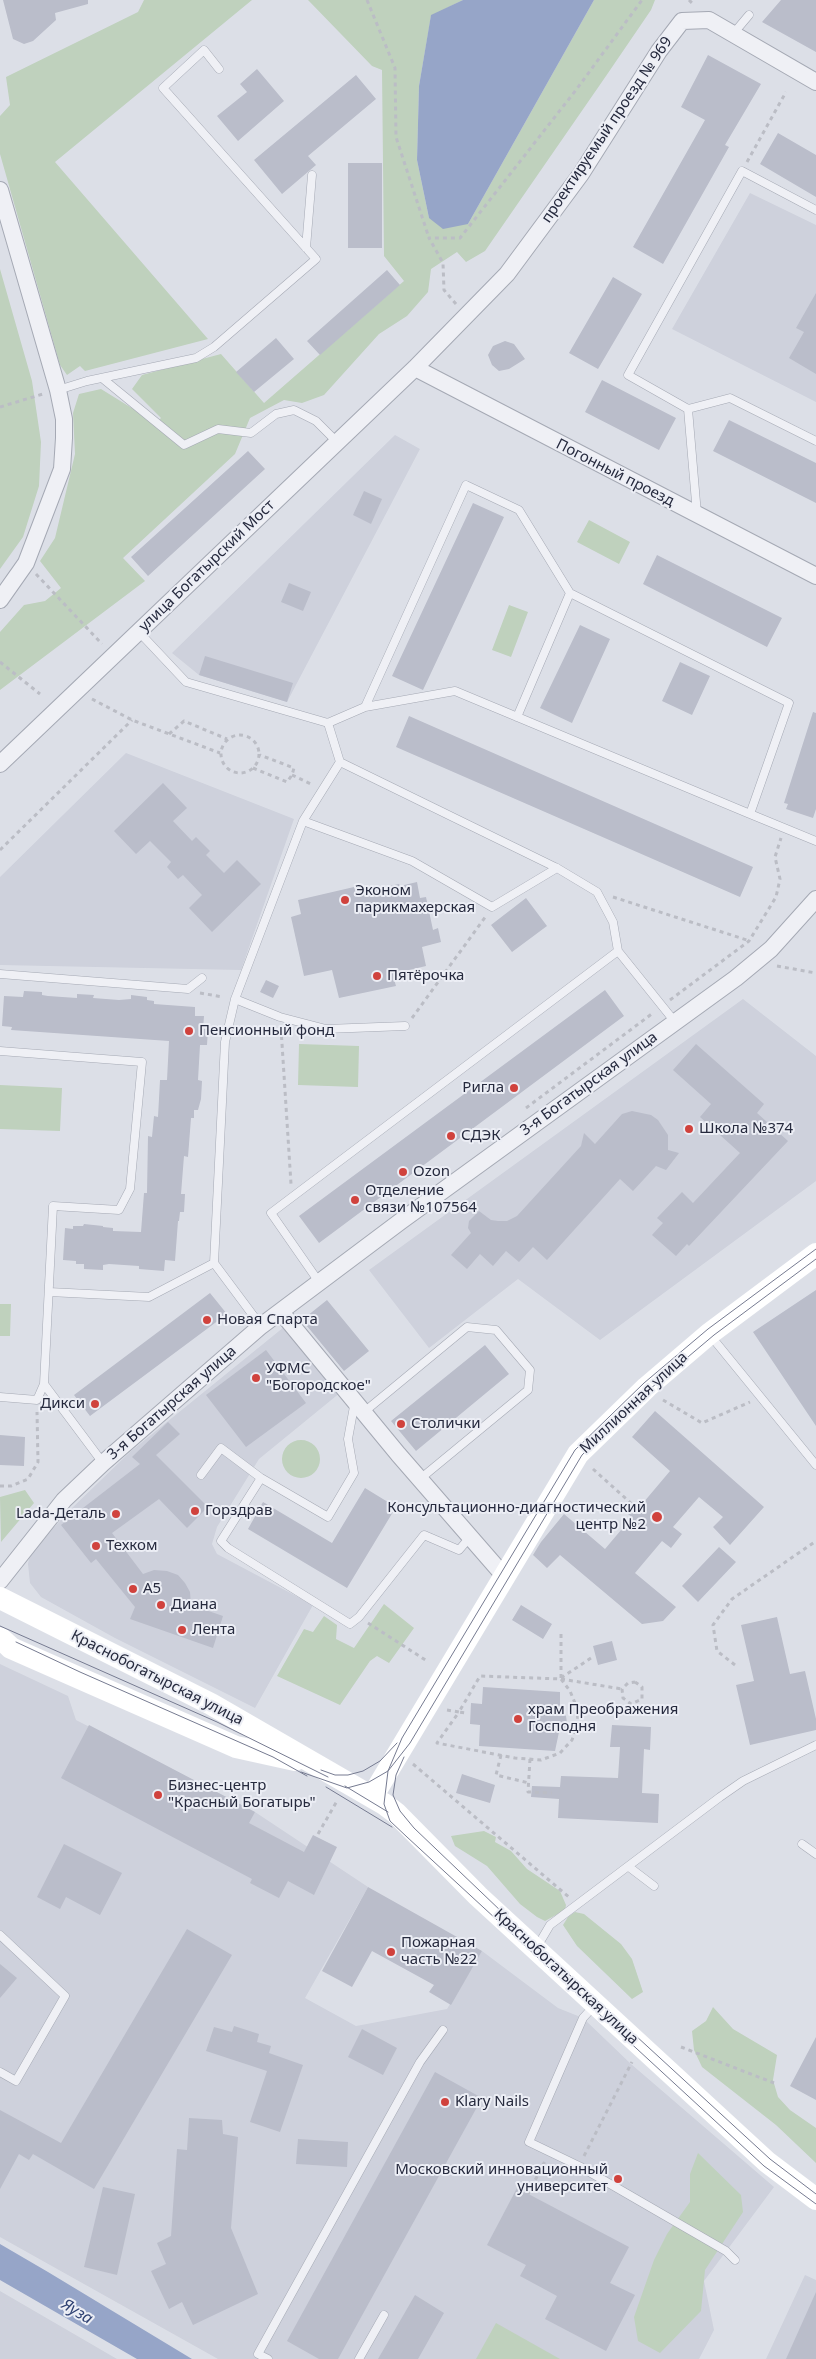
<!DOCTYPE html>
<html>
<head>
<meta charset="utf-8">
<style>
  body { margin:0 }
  canvas { display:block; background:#dcdfe7 }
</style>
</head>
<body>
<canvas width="816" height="2359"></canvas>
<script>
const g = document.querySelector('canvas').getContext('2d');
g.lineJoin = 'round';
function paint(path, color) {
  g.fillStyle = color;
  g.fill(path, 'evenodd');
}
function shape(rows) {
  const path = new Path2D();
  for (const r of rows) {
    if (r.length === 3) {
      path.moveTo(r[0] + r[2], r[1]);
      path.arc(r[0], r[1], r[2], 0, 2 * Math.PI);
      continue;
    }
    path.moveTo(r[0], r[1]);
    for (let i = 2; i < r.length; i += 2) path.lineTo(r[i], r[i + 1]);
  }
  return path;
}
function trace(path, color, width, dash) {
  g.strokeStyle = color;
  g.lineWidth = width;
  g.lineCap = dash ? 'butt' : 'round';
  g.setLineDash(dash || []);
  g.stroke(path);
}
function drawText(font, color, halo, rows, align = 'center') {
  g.font = font + ' "Noto Sans",sans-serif';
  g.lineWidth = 4;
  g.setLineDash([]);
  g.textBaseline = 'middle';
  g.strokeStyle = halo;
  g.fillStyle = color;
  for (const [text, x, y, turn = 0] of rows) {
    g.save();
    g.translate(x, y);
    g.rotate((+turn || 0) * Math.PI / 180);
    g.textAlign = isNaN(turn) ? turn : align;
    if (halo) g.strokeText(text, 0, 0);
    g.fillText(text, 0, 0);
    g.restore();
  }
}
const built = shape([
  [750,193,816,225,816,402,672,329],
  [395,435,420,449,287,702,199,675,172,653],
  [126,753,294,819,241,970,0,965,0,877],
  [743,999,816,1056,816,1181,600,1340,518,1279,429,1348,369,1270],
  [284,1327,341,1392,259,1459,217,1527,212,1544,217,1554,313,1605,255,1708,115,1638,41,1597,30,1583,28,1564,30,1553,71,1509,130,1452],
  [0,1664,68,1696,76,1720,255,1812,368,1887,305,1998,356,2026,447,2009,482,1951,558,2008,583,2018,631,2064,774,2187,704,2281,714,2330,699,2359,218,2359,0,2237],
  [805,2275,816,2280,816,2359,766,2359],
  [0,2291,117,2359,0,2359]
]);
const green = shape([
  [144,0,252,0,55,162,208,339,85,371,80,366,67,375,60,365,0,154,0,116,10,105,6,77,138,12],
  [308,0,463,0,431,16,419,86,417,160,429,218,468,224,594,0,655,0,651,10,606,76,485,251,466,262,457,252,431,269,428,292,407,316,379,334,324,395,302,403,284,400,250,418,235,454,123,558,145,581,0,690,0,632,24,605,45,601,61,588,40,561,55,538,75,454,73,413,79,394,101,389,156,423,161,418,132,389,142,375,221,354,264,403,404,281,384,256,382,70,372,66],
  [0,269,32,381,41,442,39,486,23,537,0,569],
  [589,520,630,542,619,564,577,542],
  [509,605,528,612,511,657,492,650],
  [299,1044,359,1046,358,1087,298,1085],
  [0,1085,62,1088,60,1131,0,1129],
  [0,1304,11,1304,10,1336,0,1336],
  [301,1459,19],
  [25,1490,34,1503,1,1542,0,1497],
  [384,1604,414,1628,389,1663,377,1656,370,1661,340,1705,277,1676,304,1629,313,1632,324,1616,337,1625,336,1639,354,1648],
  [484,1831,496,1837,495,1842,511,1851,527,1869,560,1891,566,1905,565,1910,545,1921,537,1917,520,1904,487,1866,455,1846,451,1836],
  [575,1912,584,1914,621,1944,632,1959,643,1992,632,1999,577,1946,563,1925,568,1917],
  [713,2007,733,2029,777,2055,773,2080,778,2097,790,2110,816,2128,816,2163,776,2125,702,2067,694,2050,692,2031,706,2021],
  [698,2153,741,2195,743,2212,705,2270,701,2311,660,2353,638,2341,634,2317,654,2260,667,2234,690,2202,690,2174],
  [496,2323,560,2359,476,2359]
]);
const water = shape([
  [463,0,594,0,468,224,443,229,429,218,417,160,419,86,431,15],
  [0,2244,48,2272,192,2359,137,2359,0,2280]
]);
const building = shape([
  [3,0,88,0,88,4,55,13,56,20,33,41,24,44,13,39],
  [781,0,816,0,816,52,762,22],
  [708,55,761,84,725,145,729,147,663,264,633,247,705,120,681,107],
  [257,69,284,101,238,141,217,116,247,92,240,84],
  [356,75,376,99,308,156,316,165,282,194,254,160],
  [778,133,816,155,816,197,760,164],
  [348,163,382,163,382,248,348,248],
  [387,270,400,285,320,355,307,341],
  [613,277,642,294,598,369,569,353],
  [816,293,816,374,789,358,804,332,796,328],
  [276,338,294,359,254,392,236,372],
  [505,341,514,344,525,359,509,369,499,371,492,365,488,355,493,346],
  [602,380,676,418,659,450,585,412],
  [729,420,816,463,816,503,713,451],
  [248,451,265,469,148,576,131,557],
  [364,491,382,499,371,524,353,515],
  [473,503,504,517,423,690,392,676],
  [657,555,782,618,767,647,643,584],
  [289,583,311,592,303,611,281,602],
  [580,625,610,639,572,723,540,708],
  [205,656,293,683,287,702,199,675],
  [680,662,710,676,692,715,662,701],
  [813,712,816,713,816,809,813,818,786,809,788,804,784,803],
  [409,716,753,867,740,897,396,747],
  [163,783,187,808,173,821,192,841,196,837,210,851,206,855,224,873,237,860,261,884,212,932,189,908,202,895,183,875,178,879,167,867,171,862,150,841,136,854,114,831],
  [417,882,420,898,426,897,433,930,438,928,441,942,422,947,426,966,409,970,410,975,394,979,396,986,339,998,332,970,304,976,291,917,301,914,298,900,354,887,356,893,399,884,400,886],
  [526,898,547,926,512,952,491,925],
  [266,980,279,986,273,998,260,992],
  [605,990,624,1016,319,1243,299,1216],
  [24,991,42,992,42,995,48,996,77,998,77,994,94,995,93,998,119,1000,131,999,131,995,147,997,147,1000,154,1001,154,1004,195,1007,195,1016,204,1016,203,1029,208,1029,207,1045,200,1045,198,1080,202,1081,201,1099,198,1110,194,1110,194,1118,191,1118,188,1157,184,1156,181,1194,185,1194,184,1212,180,1212,179,1221,178,1221,175,1261,165,1260,164,1271,139,1269,139,1266,109,1264,103,1265,103,1270,84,1269,84,1264,76,1264,76,1261,63,1260,65,1228,73,1229,73,1226,83,1226,84,1224,103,1226,103,1227,113,1228,113,1231,141,1232,144,1193,147,1193,148,1136,152,1137,154,1116,158,1117,160,1080,167,1080,169,1041,11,1030,12,1027,2,1026,4,996,23,997],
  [696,1044,764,1104,757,1113,788,1141,689,1246,687,1244,676,1256,652,1235,663,1223,657,1218,682,1192,693,1203,740,1153,700,1117,711,1104,673,1070],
  [632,1111,651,1115,658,1120,668,1135,668,1150,679,1153,666,1170,656,1166,633,1191,620,1179,547,1260,533,1247,519,1262,506,1251,493,1266,480,1254,467,1269,451,1255,471,1233,468,1228,469,1221,479,1211,491,1220,498,1221,507,1221,517,1216,581,1146,584,1133,595,1144,622,1114],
  [816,1290,816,1426,753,1332],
  [210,1293,227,1314,90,1416,74,1395],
  [327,1300,369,1351,344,1371,302,1320],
  [485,1345,509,1374,416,1451,391,1421],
  [266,1350,306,1403,246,1447,206,1395],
  [655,1411,764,1507,730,1545,713,1527,723,1517,699,1497,673,1527,682,1534,671,1548,662,1541,635,1573,676,1607,663,1621,642,1624,560,1555,547,1568,533,1555,541,1542,564,1514,605,1549,632,1517,628,1514,639,1500,643,1503,670,1471,632,1437],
  [168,1422,180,1434,156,1455,208,1507,187,1528,159,1499,112,1533,143,1574,154,1570,167,1571,178,1575,185,1583,190,1592,191,1605,223,1616,213,1648,130,1619,135,1607,96,1559,91,1563,61,1525,140,1464,132,1457],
  [0,1435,25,1437,24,1466,0,1465],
  [365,1488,396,1507,347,1588,248,1529,263,1502,332,1543],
  [719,1547,736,1562,698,1602,682,1586],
  [521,1605,552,1624,543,1639,512,1620],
  [777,1617,790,1674,805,1671,816,1719,816,1730,750,1745,736,1685,754,1681,741,1625],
  [612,1641,617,1660,598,1665,593,1646],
  [483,1687,560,1692,560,1711,566,1716,567,1723,565,1729,559,1732,555,1751,479,1746,480,1725,470,1724,471,1703,482,1704],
  [89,1725,255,1812,249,1823,304,1852,313,1835,337,1847,314,1895,288,1881,279,1898,250,1883,252,1879,61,1778],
  [612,1725,651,1727,650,1750,644,1749,642,1793,659,1794,658,1823,558,1818,559,1799,531,1797,532,1786,560,1787,561,1776,618,1778,620,1747,610,1747],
  [462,1774,495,1785,490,1803,456,1793],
  [64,1844,122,1873,100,1915,66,1897,60,1909,37,1897],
  [368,1887,482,1951,451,2005,429,1992,434,1985,372,1951,352,1987,322,1971],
  [187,1929,232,1955,94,2189,33,2154,29,2160,19,2154,0,2189,0,2110,61,2143],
  [0,1964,17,1978,0,1998],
  [234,2026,259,2034,257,2042,271,2046,269,2053,303,2065,280,2132,250,2122,267,2071,206,2051,214,2027,232,2032],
  [362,2029,397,2048,383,2075,348,2057],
  [816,2037,816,2100,790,2086],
  [435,2072,482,2098,338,2359,319,2359,287,2341],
  [189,2118,222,2120,223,2134,238,2137,231,2228,258,2294,193,2325,182,2302,169,2309,151,2271,166,2264,157,2243,171,2236,177,2149,187,2150],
  [298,2139,348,2142,347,2167,296,2164],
  [103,2187,135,2194,117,2275,84,2267],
  [517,2188,629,2247,610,2283,635,2295,606,2351,545,2319,557,2296,520,2276,526,2265,487,2245],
  [816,2292,816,2359,786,2359],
  [415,2295,444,2313,418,2359,378,2359]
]);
const path = shape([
  [367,0,395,68,396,137,429,238],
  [689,0,694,5],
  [747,162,786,92],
  [456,304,444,290,443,263,429,238,460,238,576,90,642,0],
  [0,407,43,394],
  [36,574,102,644],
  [0,662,40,694],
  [92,699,132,720,220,753],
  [169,734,184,721,227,739],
  [240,754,19],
  [253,768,287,782,292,775,294,768,260,755],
  [292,775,313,785],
  [0,850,132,720],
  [613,897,750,941],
  [777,966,816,973],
  [200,993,223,997],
  [670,1000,749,941,776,897,780,879,775,857,781,838],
  [412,1018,486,916],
  [281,1028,291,1184],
  [526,1108,653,1013],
  [663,1400,702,1423,750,1402],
  [593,1469,633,1505],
  [0,1486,11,1486,28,1479,38,1462,37,1412],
  [368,1623,427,1661],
  [561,1634,561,1679],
  [735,1665,717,1651,713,1625,732,1599,816,1541],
  [561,1678,591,1658],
  [561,1679,622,1689],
  [635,1682,642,1687,642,1699,631,1704,623,1698,622,1689,628,1683,635,1682],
  [447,1710,459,1712,437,1743,515,1758,541,1760,560,1753,572,1740,578,1724,577,1708,570,1691,561,1679,480,1676,459,1712,467,1713],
  [501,1755,496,1775,529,1783],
  [530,1759,528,1792,552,1793],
  [413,1764,570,1898],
  [318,1834,337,1801],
  [681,2047,774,2083],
  [584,2156,632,2062],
  [528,2194,545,2161]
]);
const lane = shape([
  [733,34,749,15],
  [816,210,742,171,628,375,688,409,730,398,816,441],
  [306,248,312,175],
  [102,378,184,445,218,429,251,433,276,414,294,410,316,421,337,442],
  [58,390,87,381,196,358,214,347,316,259,163,88,204,50,219,69],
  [688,409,697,514],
  [138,631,186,682,328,723],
  [365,707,455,691,750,814],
  [517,717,570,593],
  [303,821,412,861,492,907,557,868],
  [618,951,613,922,597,892,557,868,340,762,328,723,365,707,466,485,519,510,570,593,789,703,750,814,816,841],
  [0,974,188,989,202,978],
  [235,999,280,1017,326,1029,405,1026],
  [0,1051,142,1062,130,1189,119,1210,53,1206,44,1384],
  [319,1282,271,1213,618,951,675,1022],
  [49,1292,149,1297,214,1263],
  [261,1326,214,1263,225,1042,235,999,303,821,340,762],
  [710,1335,816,1465],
  [0,1397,37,1400,44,1384,103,1463],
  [355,1401,348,1439,354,1473,328,1517,261,1478,221,1541,228,1548,350,1624,359,1617,424,1535,459,1550,470,1537],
  [364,1412,467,1327,496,1330,530,1370,528,1390,420,1479],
  [201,1475,221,1448,261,1478],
  [802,1844,816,1854],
  [629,1867,654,1886],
  [0,1935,65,1996,16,2081,0,2072],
  [537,1947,550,1925,720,1797,743,1781,816,1745],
  [594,2006,583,2018,529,2142,579,2166,726,2251,735,2260],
  [268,2359,258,2354,420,2062,443,2030],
  [359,2359,384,2315]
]);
const street = shape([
  [0,190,58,390,64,419,64,438,62,469,26,563,0,600],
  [415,368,816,576],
  [0,764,415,368,507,274,581,174,659,51,682,21,709,20,816,82],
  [281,1312,398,1454,505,1577],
  [0,1581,64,1500,103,1463,261,1326,401,1221,736,978,771,949,816,899]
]);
const secondary = shape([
  [0,1598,211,1704,384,1804,396,1813,478,1896,767,2162,816,2199],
  [0,1638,11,1648,236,1747,295,1760],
  [372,1797,578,1454,647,1387,709,1334,816,1254]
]);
const tram = shape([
  [816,1249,708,1329,644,1383,575,1450,402,1738,388,1771,384,1804,390,1821,407,1837,764,2166,816,2204],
  [0,1626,217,1722,328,1777],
  [16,1642,80,1672,273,1757,307,1776],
  [404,1757,396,1775,393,1795,400,1811,414,1828,525,1934,770,2159,816,2194],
  [321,1770,335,1775,348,1775,363,1771,380,1761,397,1743],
  [301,1772,347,1788,369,1782,388,1771,410,1743,582,1455,650,1389,714,1335,816,1259],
  [345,1786,388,1812],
  [326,1787,392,1827]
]);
const markers = [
  [345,900,5,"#d0423d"],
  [377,976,5,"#d0423d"],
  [189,1031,5,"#d0423d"],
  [514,1088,5,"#d0423d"],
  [689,1129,5,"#d0423d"],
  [451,1136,5,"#d0423d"],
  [403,1172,5,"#d0423d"],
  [355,1200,5,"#d0423d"],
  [207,1320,5,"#d0423d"],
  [256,1378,5,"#d0423d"],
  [95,1404,5,"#d0423d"],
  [401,1424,5,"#d0423d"],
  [195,1511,5,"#d0423d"],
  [116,1514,5,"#d0423d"],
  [657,1517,6,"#d0423d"],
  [96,1546,5,"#d0423d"],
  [133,1589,5,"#d0423d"],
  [161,1605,5,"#d0423d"],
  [182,1630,5,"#d0423d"],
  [518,1719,5,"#d0423d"],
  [158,1795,5,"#d0423d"],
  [391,1952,5,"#d0423d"],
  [445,2102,5,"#d0423d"],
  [618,2179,5,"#d0423d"]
];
const streetNames = [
  ["проектируемый проезд № 969",607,130,-56],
  ["Погонный проезд",615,473,27],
  ["улица Богатырский Мост",207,566,-44],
  ["3-я Богатырская улица",589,1084,-36],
  ["3-я Богатырская улица",172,1403,-41],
  ["Миллионная улица",634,1403,-43],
  ["Краснобогатырская улица",157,1678,27],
  ["Краснобогатырская улица",566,1977,43]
];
const poiNames = [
  ["Эконом",355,891],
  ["парикмахерская",355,908],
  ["Пятёрочка",387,976],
  ["Пенсионный фонд",199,1031],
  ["Ригла",504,1088,"right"],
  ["Школа №374",699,1129],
  ["СДЭК",461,1136],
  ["Ozon",413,1172],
  ["Отделение",365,1191],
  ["связи №107564",365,1208],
  ["Новая Спарта",217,1320],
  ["УФМС",266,1369],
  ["\"Богородское\"",266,1386],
  ["Дикси",85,1404,"right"],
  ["Столички",411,1424],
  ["Консультационно-диагностический",646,1508,"right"],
  ["центр №2",646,1525,"right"],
  ["Горздрав",205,1511],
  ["Lada-Деталь",106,1514,"right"],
  ["Техком",106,1546],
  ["А5",143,1589],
  ["Диана",171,1605],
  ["Лента",192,1630],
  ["храм Преображения",528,1710],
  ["Господня",528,1727],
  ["Бизнес-центр",168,1786],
  ["\"Красный Богатырь\"",168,1803],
  ["Пожарная",401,1943],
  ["часть №22",401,1960],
  ["Klary Nails",455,2102],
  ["Московский инновационный",608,2170,"right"],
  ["университет",608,2187,"right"]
];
const waterNames = [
  ["Яуза",77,2312,31]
];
paint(built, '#ced1dc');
paint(green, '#bfd1bd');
paint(water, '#96a5c8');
paint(building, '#babdca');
trace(lane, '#a5a9b4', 9);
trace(street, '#a5a9b4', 18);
trace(path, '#bbbdc5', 3, [4, 4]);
trace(lane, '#eff0f5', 8);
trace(street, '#eff0f5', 16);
trace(secondary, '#fff', 22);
trace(tram, '#767b91', 1);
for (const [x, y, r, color] of markers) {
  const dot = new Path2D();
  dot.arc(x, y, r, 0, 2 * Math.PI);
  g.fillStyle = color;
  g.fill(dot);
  trace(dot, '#eceef5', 2);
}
drawText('15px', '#262a3e', '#eceef5', streetNames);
drawText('15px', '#262a3e', '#eceef5', poiNames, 'left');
drawText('italic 16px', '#2f4172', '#eceef5', waterNames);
</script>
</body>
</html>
